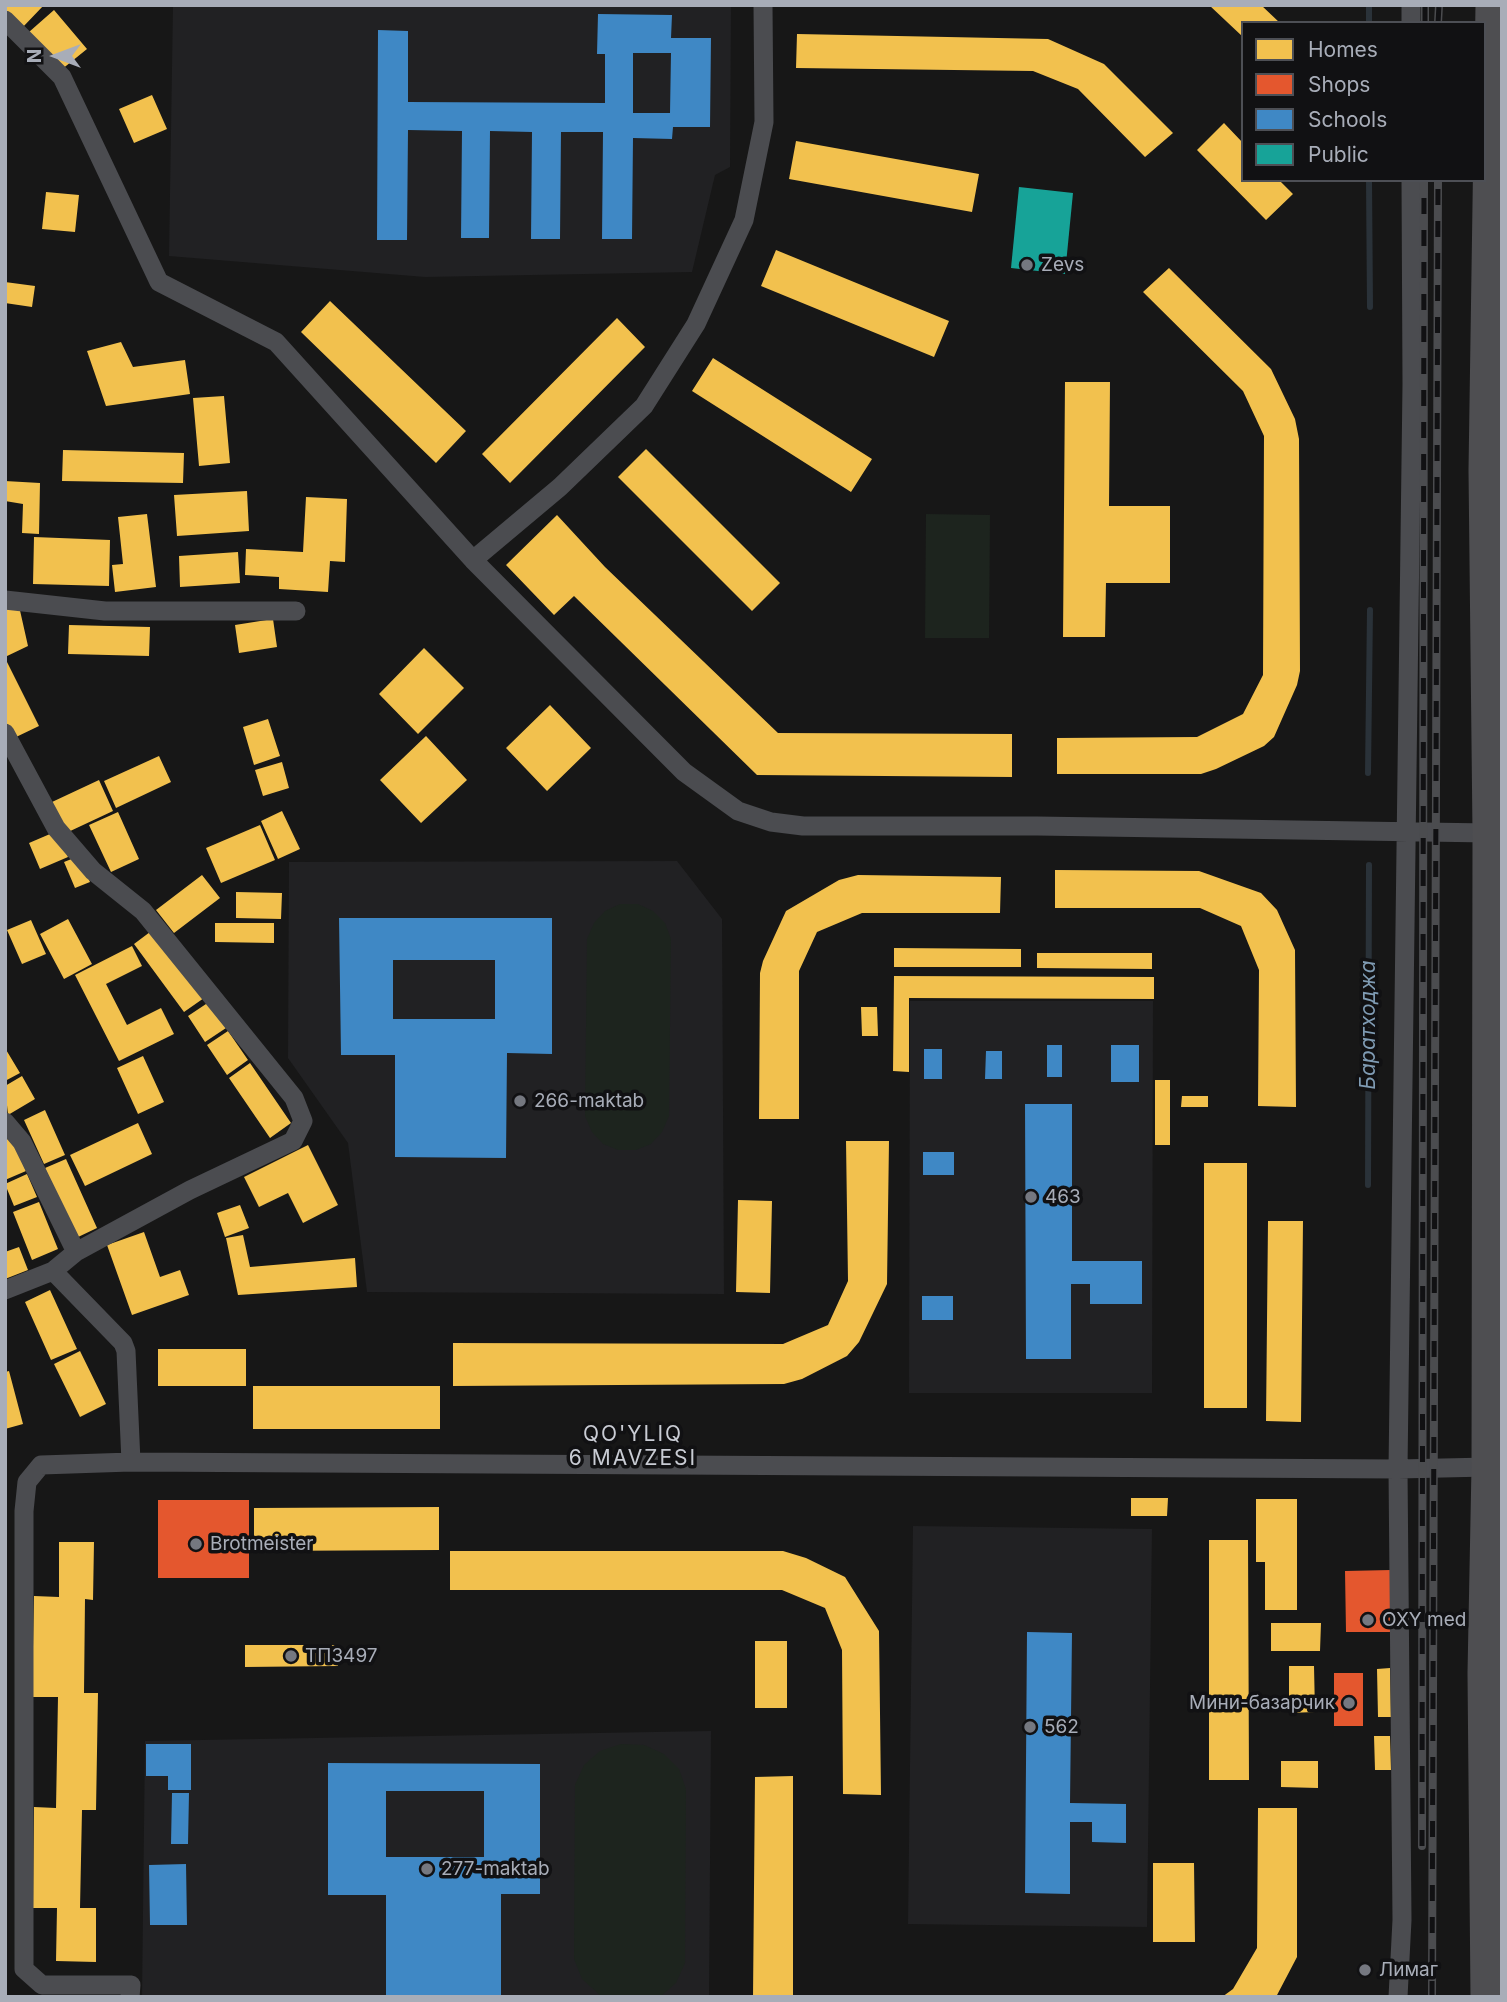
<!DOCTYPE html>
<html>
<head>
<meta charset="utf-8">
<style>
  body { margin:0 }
  #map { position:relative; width:1507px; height:2002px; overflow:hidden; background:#171717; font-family:Inter,sans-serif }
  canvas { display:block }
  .frame { position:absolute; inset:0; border:7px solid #a8adb8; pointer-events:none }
  .legend { position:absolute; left:1241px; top:21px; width:245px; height:161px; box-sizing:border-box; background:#111113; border:2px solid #4d4f55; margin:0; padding:9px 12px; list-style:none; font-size:21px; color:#a8adb8 }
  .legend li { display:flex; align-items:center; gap:14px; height:35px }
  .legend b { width:35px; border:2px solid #4d4f55 }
  .north { position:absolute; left:21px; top:21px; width:70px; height:70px; -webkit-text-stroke:5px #111113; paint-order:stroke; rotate:270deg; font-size:19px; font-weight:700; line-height:28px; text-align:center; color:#a8adb8 }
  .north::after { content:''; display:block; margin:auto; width:24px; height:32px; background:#a8adb8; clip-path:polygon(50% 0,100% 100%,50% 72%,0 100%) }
</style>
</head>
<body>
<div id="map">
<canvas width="1507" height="2002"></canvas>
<div class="frame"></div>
<ul class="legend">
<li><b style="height:19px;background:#f2c14e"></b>Homes</li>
<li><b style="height:19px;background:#e4572e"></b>Shops</li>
<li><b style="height:19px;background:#3f88c5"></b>Schools</li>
<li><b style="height:19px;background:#17a398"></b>Public</li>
</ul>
<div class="north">N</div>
</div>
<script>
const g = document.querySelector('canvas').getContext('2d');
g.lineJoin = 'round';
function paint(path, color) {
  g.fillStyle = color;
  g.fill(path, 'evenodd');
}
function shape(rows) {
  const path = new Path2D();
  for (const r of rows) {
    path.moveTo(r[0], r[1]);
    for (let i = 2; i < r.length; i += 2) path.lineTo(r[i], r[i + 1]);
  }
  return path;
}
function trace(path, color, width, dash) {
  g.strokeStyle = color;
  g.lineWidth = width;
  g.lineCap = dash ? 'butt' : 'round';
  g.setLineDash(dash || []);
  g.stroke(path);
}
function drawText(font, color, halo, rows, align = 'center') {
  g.font = font + ' Inter,sans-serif';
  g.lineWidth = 7;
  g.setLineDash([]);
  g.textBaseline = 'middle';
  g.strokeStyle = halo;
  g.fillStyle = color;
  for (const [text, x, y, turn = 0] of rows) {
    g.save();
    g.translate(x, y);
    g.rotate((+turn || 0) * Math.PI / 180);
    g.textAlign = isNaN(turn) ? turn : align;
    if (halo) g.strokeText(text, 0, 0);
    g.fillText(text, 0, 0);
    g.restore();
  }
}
const built = shape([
  [173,5,731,5,730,167,715,175,692,272,425,277,169,256],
  [677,861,722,919,724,1294,367,1292,348,1143,288,1058,289,862],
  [910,1001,1153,1001,1152,1393,909,1393],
  [913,1526,1152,1529,1147,1927,908,1924],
  [711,1731,709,1997,142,1997,145,1741]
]);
const green = shape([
  [926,514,990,515,989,638,925,638],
  [620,904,638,904,653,911,665,923,671,939,669,1116,662,1132,651,1144,636,1150,618,1150,603,1144,592,1132,585,1116,587,939,594,923,605,911],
  [621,1744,644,1745,664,1754,679,1769,686,1789,685,1963,676,1983,660,1997,602,1997,582,1979,574,1959,575,1785,584,1765,600,1751]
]);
const homes = shape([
  [5,5,44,5,22,28,5,11],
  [1209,5,1261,5,1280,23,1243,23,1243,37],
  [54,10,87,49,61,70,29,32],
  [797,34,1048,39,1104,64,1173,133,1145,157,1078,89,1033,71,796,68],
  [152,95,167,129,134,143,119,109],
  [1224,123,1243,143,1243,180,1279,180,1293,194,1266,220,1197,150],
  [796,141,979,174,972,212,789,179],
  [46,192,79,195,75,232,42,229],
  [776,250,949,321,934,357,761,286],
  [1169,268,1271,369,1295,419,1299,439,1300,671,1297,685,1274,737,1264,746,1216,769,1201,774,1057,774,1057,738,1197,737,1243,714,1263,675,1264,436,1243,391,1143,292],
  [5,282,35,286,32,307,5,303],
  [330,301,466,431,436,463,301,332],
  [617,318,645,347,510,483,482,454],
  [121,342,133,367,185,360,190,394,106,406,87,351],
  [713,358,872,459,851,492,692,391],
  [1065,382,1110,382,1109,506,1170,506,1170,583,1106,583,1105,637,1063,637],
  [224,396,230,463,199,466,193,398],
  [646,449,780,583,752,611,618,477],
  [63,450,184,453,183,483,62,481],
  [5,481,40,483,39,534,22,533,23,504,5,501],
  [247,491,249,531,177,536,174,495],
  [306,497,347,499,345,562,330,561,328,592,279,589,279,577,245,575,246,549,303,552],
  [147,514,156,587,115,592,112,565,123,564,118,517],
  [557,515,605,567,778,733,1012,734,1012,777,757,775,574,596,554,615,506,565],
  [34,537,110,540,109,586,33,584],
  [238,552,240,583,180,587,179,556],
  [19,606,28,646,5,657,5,607],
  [273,619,277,647,239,653,235,625],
  [69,625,150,627,149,656,68,654],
  [424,648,464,688,418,734,379,694],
  [5,658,39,726,14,738,5,721],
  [550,705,591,748,547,791,506,748],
  [268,719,280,756,254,765,243,727],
  [426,736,467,780,421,823,380,780],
  [159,756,171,782,116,808,104,781],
  [282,762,289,788,263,796,255,770],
  [99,780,113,811,66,833,52,802],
  [282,811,300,849,278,859,261,821],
  [118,812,139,859,111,872,89,825],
  [260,825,275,860,221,883,206,848],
  [57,831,68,857,40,869,29,843],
  [79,856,90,882,75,888,64,862],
  [1055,870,1199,871,1261,893,1277,910,1295,950,1296,1107,1258,1106,1259,970,1241,926,1200,908,1055,908],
  [202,875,220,898,174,933,156,910],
  [858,875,1001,877,1000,913,862,913,817,932,799,971,799,1119,759,1119,760,973,763,961,786,911,839,880],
  [236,892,282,893,281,919,236,918],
  [68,919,92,964,64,979,40,934],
  [31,920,46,954,22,964,7,930],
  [215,923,274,923,274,943,215,942],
  [154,929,204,998,184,1012,134,944],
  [132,946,142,966,106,984,127,1025,161,1008,174,1034,119,1061,75,975],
  [894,948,1021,949,1021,967,894,967],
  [1037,953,1152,953,1152,969,1037,968],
  [894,976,1154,977,1154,999,909,998,909,1072,893,1071],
  [209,1002,226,1028,205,1042,188,1016],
  [861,1007,877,1007,878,1036,862,1036],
  [228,1031,248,1060,227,1075,207,1045],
  [5,1048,20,1073,5,1081],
  [143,1056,164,1102,138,1114,117,1068],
  [250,1063,291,1123,270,1138,229,1078],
  [22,1076,35,1099,8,1115,5,1086],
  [1155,1080,1170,1080,1170,1145,1155,1145],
  [1182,1096,1208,1096,1208,1107,1181,1107],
  [45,1110,65,1155,44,1164,24,1120],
  [138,1123,152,1154,85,1186,70,1155],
  [10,1135,26,1171,5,1180,5,1137],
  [846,1141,889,1141,887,1284,859,1342,847,1356,802,1379,784,1384,453,1386,453,1343,783,1344,828,1325,848,1281],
  [308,1145,338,1205,303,1223,288,1193,259,1207,244,1177],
  [66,1159,97,1228,76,1238,45,1168],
  [1204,1163,1247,1163,1247,1408,1204,1408],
  [27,1174,37,1197,14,1206,5,1184],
  [738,1200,772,1201,770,1293,736,1292],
  [39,1202,58,1249,32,1260,13,1212],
  [240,1205,249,1228,225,1237,217,1213],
  [1268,1221,1303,1221,1301,1422,1266,1421],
  [144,1232,160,1277,180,1270,189,1295,132,1315,107,1245],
  [243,1235,250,1267,355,1258,357,1287,238,1295,226,1238],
  [19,1247,28,1270,5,1279,5,1252],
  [50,1290,77,1349,51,1360,25,1302],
  [158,1349,246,1349,246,1386,158,1386],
  [80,1351,106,1404,80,1417,54,1364],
  [9,1371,23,1424,5,1429,5,1372],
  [253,1386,440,1386,440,1429,253,1429],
  [1131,1498,1168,1498,1167,1516,1131,1516],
  [1256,1499,1297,1499,1297,1610,1265,1610,1265,1562,1256,1562],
  [439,1507,439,1550,254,1551,254,1508],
  [1209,1540,1248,1540,1249,1780,1209,1780],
  [59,1542,94,1542,93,1600,85,1599,84,1693,98,1693,96,1810,82,1810,80,1908,96,1908,96,1962,56,1961,57,1908,33,1908,34,1807,56,1808,58,1697,32,1697,34,1596,59,1597],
  [450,1551,783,1551,806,1558,845,1577,879,1631,881,1795,843,1794,842,1650,825,1608,782,1590,450,1590],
  [1271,1623,1321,1623,1320,1651,1271,1651],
  [755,1641,787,1641,787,1708,755,1708],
  [245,1645,338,1645,338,1666,245,1667],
  [1289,1666,1314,1666,1315,1712,1289,1713],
  [1390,1668,1391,1717,1378,1717,1377,1669],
  [1374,1736,1390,1736,1391,1770,1375,1770],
  [1281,1761,1318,1761,1318,1788,1281,1787],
  [793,1776,793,1997,753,1997,755,1777],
  [1258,1808,1297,1808,1297,1957,1276,1997,1222,1997,1233,1989,1257,1948],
  [1153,1863,1194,1863,1195,1942,1153,1942]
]);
const shops = shape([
  [158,1500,249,1500,249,1578,158,1578],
  [1391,1570,1392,1632,1346,1632,1345,1571],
  [1334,1673,1363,1673,1363,1726,1334,1726]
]);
const schools = shape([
  [598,14,672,15,671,38,711,38,710,127,673,127,672,139,633,138,632,239,602,239,603,132,561,132,560,239,531,239,532,132,490,131,489,238,461,238,462,131,408,130,407,240,377,240,378,30,408,31,408,102,605,103,605,54,597,54],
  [633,53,671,53,670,113,633,113],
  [339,918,552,918,552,1054,507,1053,506,1158,395,1157,395,1055,341,1055],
  [393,960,495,960,495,1019,393,1019],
  [1047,1045,1062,1045,1062,1077,1047,1077],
  [1111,1045,1139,1045,1139,1082,1111,1082],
  [924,1049,942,1049,942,1079,924,1079],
  [986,1051,1002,1051,1002,1079,985,1079],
  [1025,1104,1072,1104,1072,1261,1142,1261,1142,1304,1090,1304,1090,1284,1071,1284,1071,1359,1026,1359],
  [923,1152,954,1152,954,1175,923,1175],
  [922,1296,953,1296,953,1320,922,1320],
  [1027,1632,1072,1633,1070,1803,1126,1804,1126,1843,1092,1842,1092,1822,1070,1822,1070,1894,1025,1893],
  [146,1744,191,1744,191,1790,168,1790,168,1776,146,1776],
  [328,1763,540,1764,540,1894,501,1894,501,1997,386,1997,386,1895,328,1895],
  [386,1791,484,1791,484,1857,386,1857],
  [172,1793,189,1793,188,1844,171,1844],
  [186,1864,187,1925,150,1925,149,1865]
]);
const public = shape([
  [1019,187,1073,193,1065,274,1011,268]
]);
const stream = shape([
  [1369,5,1369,23],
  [1369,180,1370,307],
  [1368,773,1370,610],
  [1368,1185,1369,865]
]);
const street = shape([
  [1411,5,1411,23],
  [5,20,62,77,159,282,276,342,473,560,684,772,738,811,771,822,803,826,1037,826,1489,833],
  [473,560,560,487,644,406,696,324,744,220,764,122,763,5],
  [5,600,105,611,296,611],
  [5,733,56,828,93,871,143,911,294,1098,303,1121,293,1141,190,1190,76,1252,53,1271,5,1290],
  [5,1122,22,1142,76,1252],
  [53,1271,123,1343,126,1351,131,1462],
  [130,1997,131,1985,42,1985,24,1969,24,1511,27,1482,41,1465,131,1462,1398,1469,1488,1467],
  [1398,1997,1402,1920,1398,1469,1412,384,1411,180]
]);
const highway = shape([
  [1487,1997,1484,1673,1488,1467,1489,833,1485,470,1492,5]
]);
const rail = shape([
  [1425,23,1425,5],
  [1438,23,1439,5],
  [1422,1846,1424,180],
  [1432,1997,1438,180]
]);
const markers = [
  [1027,265,7,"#757880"],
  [520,1101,7,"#757880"],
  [1031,1197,7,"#757880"],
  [196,1544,7,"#757880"],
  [1368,1620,7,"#757880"],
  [291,1656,7,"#757880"],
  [1349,1703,7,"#757880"],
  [1030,1727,7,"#757880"],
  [427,1869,7,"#757880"],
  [1365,1970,7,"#757880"]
];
const poiNames = [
  ["Zevs",1041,265],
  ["266-maktab",534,1101],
  ["463",1045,1197],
  ["Brotmeister",210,1544],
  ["OXY med",1382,1620],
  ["ТП3497",305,1656],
  ["Мини-базарчик",1335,1703,"right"],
  ["562",1044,1727],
  ["277-maktab",441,1869],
  ["Лимаг",1379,1970]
];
const waterNames = [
  ["Баратходжа",1369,1025,-90]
];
const neighbourhoodNames = [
  ["QO'YLIQ",633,1435],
  ["6 MAVZESI",633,1459]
];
paint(built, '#212123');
paint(green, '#1d241e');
paint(homes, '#f2c14e');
paint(shops, '#e4572e');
paint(schools, '#3f88c5');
paint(public, '#17a398');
trace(stream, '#2a3239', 6);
trace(street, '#4b4c50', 19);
trace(highway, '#4e4e51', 33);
trace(rail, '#4b4c4f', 8);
trace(rail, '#111113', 5, [16]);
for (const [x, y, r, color] of markers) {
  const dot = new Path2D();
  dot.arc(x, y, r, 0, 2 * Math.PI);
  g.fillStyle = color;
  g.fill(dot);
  trace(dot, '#111113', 2.5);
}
drawText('19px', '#a8adb8', '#111113', poiNames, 'left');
drawText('italic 21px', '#7f9bb3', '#111113', waterNames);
g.letterSpacing = '2px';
drawText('21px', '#c9ccd4', '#111113', neighbourhoodNames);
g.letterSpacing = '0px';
</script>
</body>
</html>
